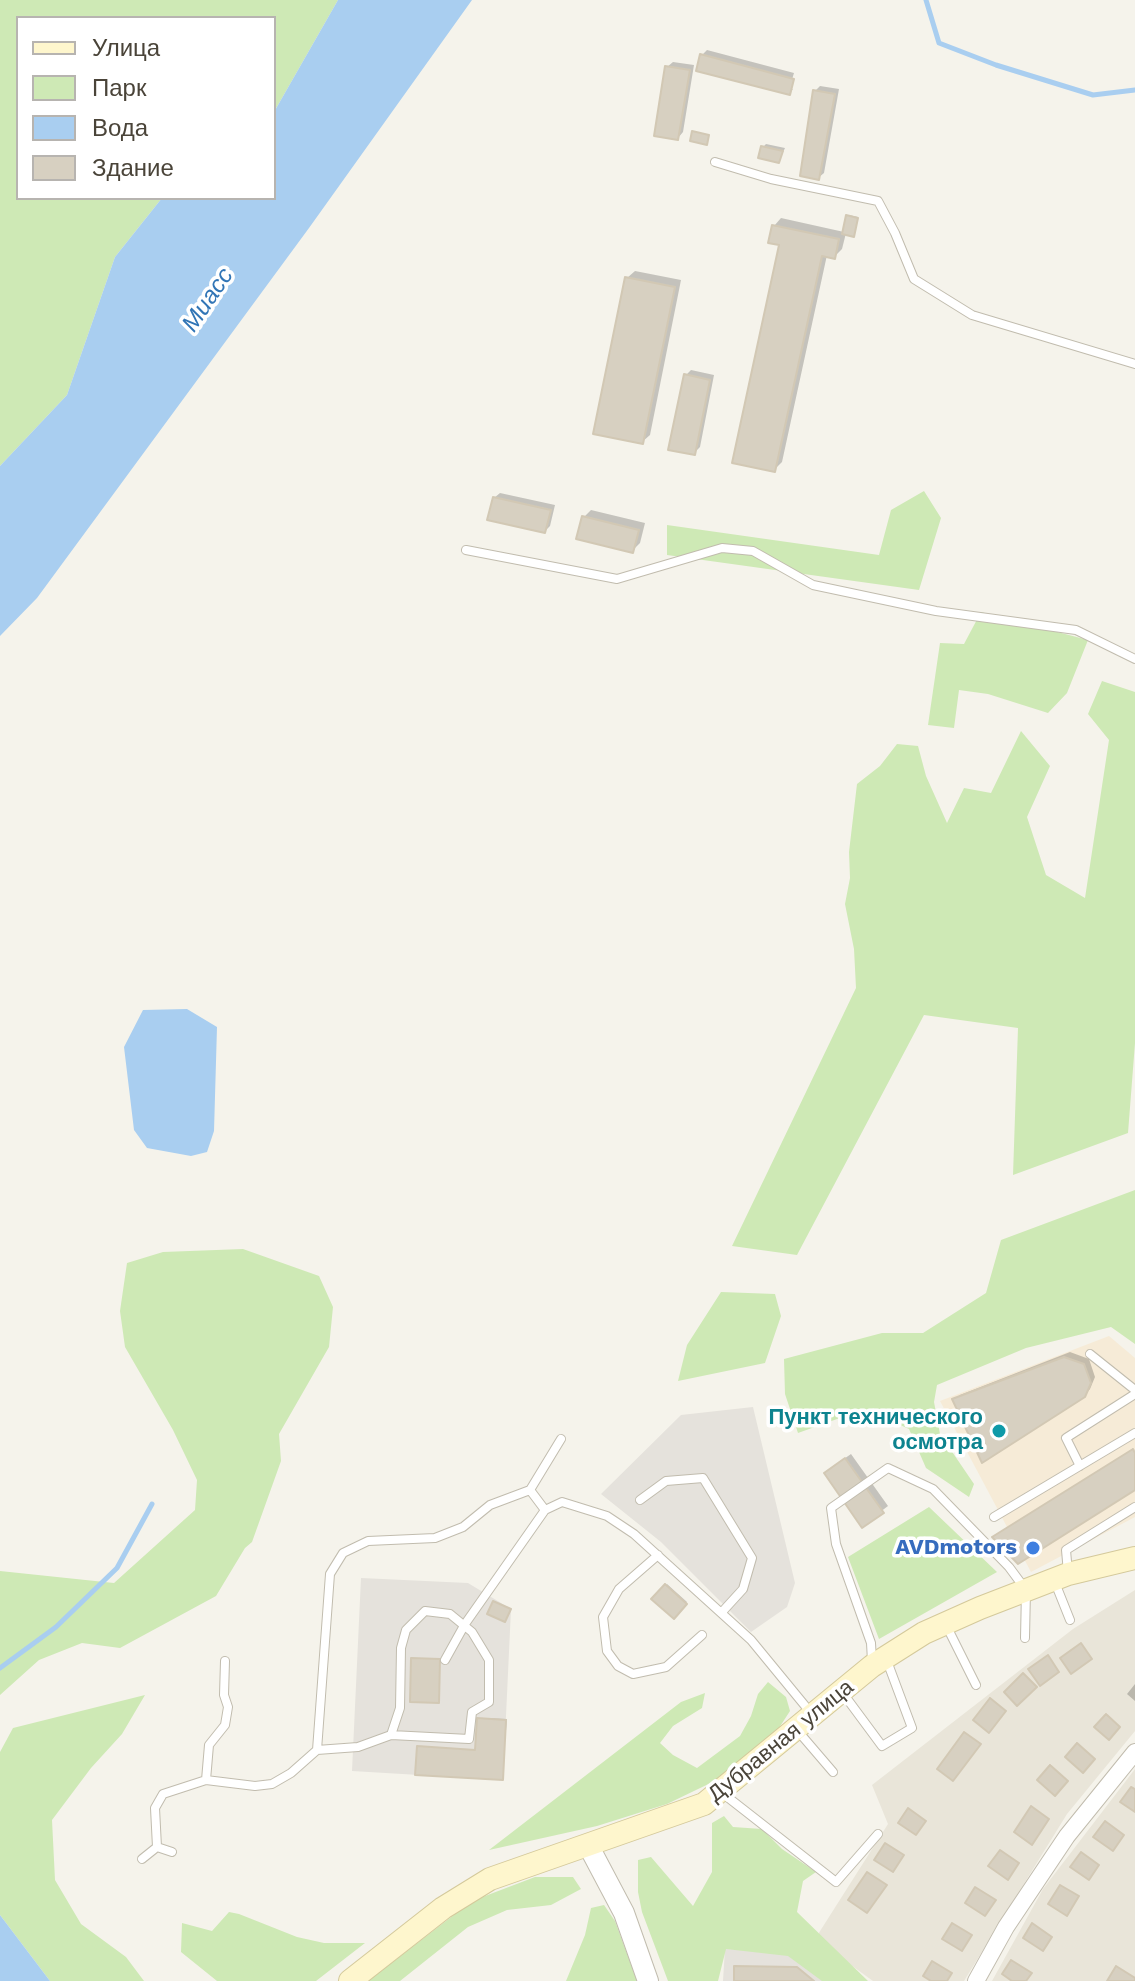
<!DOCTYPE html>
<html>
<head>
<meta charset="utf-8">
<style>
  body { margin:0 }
  #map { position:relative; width:1135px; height:1981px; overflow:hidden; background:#f5f3eb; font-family:"Work Sans",sans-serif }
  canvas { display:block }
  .legend { position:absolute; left:16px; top:16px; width:260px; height:184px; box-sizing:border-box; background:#fff; border:2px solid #b7b4b0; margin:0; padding:10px 14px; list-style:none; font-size:24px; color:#4a4439 }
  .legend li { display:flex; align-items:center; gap:16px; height:40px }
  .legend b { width:40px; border:2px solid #b7b4b0 }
</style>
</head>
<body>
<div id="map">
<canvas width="1135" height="1981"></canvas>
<ul class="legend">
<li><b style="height:10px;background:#fef6cd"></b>Улица</li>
<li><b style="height:22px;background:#cee9b5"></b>Парк</li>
<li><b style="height:22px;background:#a9cef0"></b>Вода</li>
<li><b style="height:22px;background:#d7d0c1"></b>Здание</li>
</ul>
</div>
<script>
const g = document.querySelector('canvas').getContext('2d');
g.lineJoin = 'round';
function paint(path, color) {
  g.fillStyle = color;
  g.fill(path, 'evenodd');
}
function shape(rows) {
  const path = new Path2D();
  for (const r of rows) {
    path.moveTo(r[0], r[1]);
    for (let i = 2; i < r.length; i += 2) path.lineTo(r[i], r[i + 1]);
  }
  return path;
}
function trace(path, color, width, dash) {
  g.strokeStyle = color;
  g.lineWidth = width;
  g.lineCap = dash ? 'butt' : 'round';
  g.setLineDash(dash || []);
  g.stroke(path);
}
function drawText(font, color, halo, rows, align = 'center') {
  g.font = font + ' "Work Sans",sans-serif';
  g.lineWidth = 7;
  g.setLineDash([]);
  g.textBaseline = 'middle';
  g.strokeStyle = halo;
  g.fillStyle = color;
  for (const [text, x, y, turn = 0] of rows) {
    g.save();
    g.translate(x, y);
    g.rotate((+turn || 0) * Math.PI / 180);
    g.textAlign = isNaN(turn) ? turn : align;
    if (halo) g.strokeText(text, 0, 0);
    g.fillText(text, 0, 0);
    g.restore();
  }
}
const residential = shape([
  [1135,1590,1135,1731,1067,1814,964,1981,873,1981,815,1939,888,1824,872,1785,1073,1629],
  [1135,1769,1135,1981,992,1981,1043,1889]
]);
const commercial = shape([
  [1109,1336,1135,1358,1135,1517,1031,1572,940,1401]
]);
const industrial = shape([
  [753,1407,795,1583,787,1607,751,1632,661,1542,601,1494,681,1415],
  [361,1578,468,1583,511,1609,503,1780,352,1771],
  [725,1949,796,1951,837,1981,723,1981]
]);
const green = shape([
  [0,0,338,0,274,112,274,18,18,18,18,198,162,198,115,257,67,395,0,466],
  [924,491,941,518,919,590,667,555,667,525,879,555,891,510],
  [981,612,1088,640,1067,693,1048,713,988,694,959,690,954,728,928,725,940,643,964,644],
  [1102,681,1135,692,1135,1043,1128,1133,1013,1175,1018,1028,924,1015,797,1255,732,1246,856,988,854,949,845,904,850,878,849,852,857,784,880,766,897,744,918,746,926,776,947,823,964,788,991,793,1021,731,1050,766,1027,817,1046,875,1085,898,1109,740,1088,714],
  [1135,1190,1135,1344,1111,1327,1026,1348,937,1385,934,1402,940,1434,974,1484,969,1497,926,1468,909,1429,865,1409,798,1433,785,1394,784,1359,882,1333,923,1333,986,1293,1001,1240],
  [243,1249,319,1276,333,1307,329,1347,279,1434,281,1461,252,1542,245,1548,216,1596,120,1648,82,1643,39,1660,0,1695,0,1571,114,1583,195,1510,197,1480,173,1430,125,1347,120,1311,127,1263,163,1252],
  [721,1292,775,1294,781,1316,765,1363,678,1381,687,1345],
  [929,1507,997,1572,879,1639,848,1557],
  [768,1682,786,1697,790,1711,777,1731,723,1777,667,1804,597,1826,489,1850,681,1702,705,1693,702,1708,673,1726,660,1743,673,1755,697,1768,740,1736,751,1716,758,1694],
  [145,1695,122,1734,91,1768,52,1820,55,1880,81,1924,126,1957,144,1981,50,1981,0,1915,0,1752,13,1728],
  [724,1816,733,1827,762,1829,782,1849,816,1872,803,1881,797,1912,868,1981,822,1981,788,1956,726,1949,718,1981,668,1981,642,1912,638,1892,638,1860,651,1857,693,1906,712,1872,712,1823],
  [535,1877,573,1877,581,1889,551,1905,507,1910,468,1927,400,1981,368,1981,472,1901],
  [604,1905,615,1921,637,1981,566,1981,585,1935,591,1908],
  [229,1912,239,1914,297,1937,324,1943,365,1943,316,1981,217,1981,181,1952,182,1923,212,1931]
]);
const water = shape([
  [338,0,472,0,309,228,37,598,0,636,0,466,67,395,115,257,162,198,274,198,274,112],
  [187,1009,217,1027,214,1131,207,1152,191,1156,147,1148,134,1130,124,1047,143,1010],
  [0,1915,50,1981,0,1981]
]);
const shadow = shape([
  [707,50,794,73,789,89,793,89,789,93,702,55],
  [673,62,694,65,683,132,678,138,667,67],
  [820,86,839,89,824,173,818,178,815,91],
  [766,144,785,148,779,161,763,147],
  [849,215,858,217,854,233,846,233,842,249,835,256,827,255,782,462,774,470,781,244,774,226,781,218,844,232],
  [635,271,681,280,650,435,642,442,627,278],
  [691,370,714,375,700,447,694,453,686,375],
  [500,493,555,505,550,526,545,531,494,498],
  [591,510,645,523,640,543,632,551,584,517],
  [1070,1352,1089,1359,1095,1377,1090,1389,1084,1396,955,1400,960,1395],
  [851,1454,888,1506,863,1525,831,1468],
  [667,1584,687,1602,674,1616,654,1599],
  [1135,1684,1135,1701,1127,1694],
  [480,1718,507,1719,502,1778,419,1747,477,1750]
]);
const stream = shape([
  [926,0,939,43,996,65,1093,95,1135,90],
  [0,1668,56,1627,117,1568,152,1504]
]);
const building = shape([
  [700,54,794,79,790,95,696,71,700,54],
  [665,66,690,70,678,140,654,136,665,66],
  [813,90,835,94,819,180,800,176,813,90],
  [692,131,709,135,707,145,690,141,692,131],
  [761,146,783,151,779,163,758,158,761,146],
  [846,215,858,218,854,237,842,234,846,215],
  [772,225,839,239,835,259,822,256,775,472,732,463,779,245,768,243,772,225],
  [625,277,675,287,643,444,593,434,625,277],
  [684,374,710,380,695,455,668,450,684,374],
  [493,497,551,510,545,533,487,520,493,497],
  [582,516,639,530,633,553,576,539,582,516],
  [1064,1357,1084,1364,1091,1383,1085,1397,982,1463,952,1399,1064,1357],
  [1133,1449,1135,1453,1135,1490,1018,1564,992,1537,1133,1449],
  [845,1458,884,1513,862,1528,824,1473,845,1458],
  [665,1584,687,1604,674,1619,651,1599,665,1584],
  [493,1601,511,1609,505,1622,487,1614,493,1601],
  [1081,1643,1092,1659,1071,1674,1060,1658,1081,1643],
  [1048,1655,1059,1672,1040,1686,1028,1669,1048,1655],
  [411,1658,440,1659,439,1703,410,1702,411,1658],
  [1023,1673,1037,1687,1017,1706,1004,1692,1023,1673],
  [990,1698,1006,1711,989,1733,973,1720,990,1698],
  [1106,1714,1120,1727,1109,1740,1094,1727,1106,1714],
  [477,1718,506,1720,503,1780,415,1775,417,1746,475,1750,477,1718],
  [964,1732,981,1744,953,1781,937,1769,964,1732],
  [1077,1743,1095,1759,1083,1773,1065,1757,1077,1743],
  [1050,1765,1068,1781,1055,1796,1037,1780,1050,1765],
  [1131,1787,1135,1789,1135,1812,1120,1802,1131,1787],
  [1031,1806,1049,1819,1032,1845,1014,1832,1031,1806],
  [908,1808,926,1821,916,1835,898,1823,908,1808],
  [1105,1821,1124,1835,1113,1851,1093,1837,1105,1821],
  [885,1843,904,1855,893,1872,874,1860,885,1843],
  [1000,1850,1019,1863,1008,1880,988,1866,1000,1850],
  [1081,1852,1099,1865,1089,1880,1070,1867,1081,1852],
  [867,1872,887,1885,867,1913,848,1900,867,1872],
  [1060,1885,1079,1896,1067,1916,1048,1904,1060,1885],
  [975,1887,996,1900,985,1916,965,1903,975,1887],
  [952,1923,972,1935,962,1951,942,1939,952,1923],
  [1032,1923,1052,1937,1043,1951,1023,1938,1032,1923],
  [1011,1960,1032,1973,1026,1981,1012,1981,1002,1974,1011,1960],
  [932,1961,952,1973,947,1981,931,1981,923,1976,932,1961],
  [734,1966,797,1967,814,1981,734,1981,734,1966],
  [1116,1966,1135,1978,1135,1981,1107,1981,1116,1966]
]);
const service = shape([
  [715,162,771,179,878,201,895,233,914,279,972,315,1135,364],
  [466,550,617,579,722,548,753,551,813,585,936,611,1076,630,1135,659],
  [1090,1354,1135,1390],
  [1080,1466,1066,1438,1135,1394],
  [530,1490,545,1510],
  [640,1500,666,1481,703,1478,752,1558,743,1589,722,1612],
  [994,1517,1135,1433],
  [658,1555,619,1589,603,1617,607,1651,618,1666,633,1674,666,1667,702,1635],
  [1068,1573,1066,1550,1135,1507],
  [1054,1580,1070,1620],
  [946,1625,976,1685],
  [445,1660,465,1624,545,1510,562,1502,607,1516,634,1534,751,1640,811,1713],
  [872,1661,871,1643,836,1544,831,1508,888,1468,933,1489,1009,1567,1026,1590,1025,1638],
  [842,1692,882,1746,912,1728,887,1661],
  [797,1730,833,1772],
  [317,1750,330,1574,343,1553,368,1541,435,1538,463,1527,490,1505,530,1490,561,1439],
  [206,1780,209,1745,225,1725,228,1707,224,1695,225,1661],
  [721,1792,836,1882,878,1834],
  [172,1852,157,1847,155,1808,163,1794,206,1780,255,1786,272,1784,291,1773,317,1750,358,1747,391,1735,469,1739,472,1712,489,1702,489,1660,472,1632,450,1614,425,1611,406,1630,401,1648,400,1708,391,1735],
  [142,1859,157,1847]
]);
const minor = shape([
  [976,1981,1006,1927,1067,1836,1135,1752]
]);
const tertiary = shape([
  [588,1845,624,1913,648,1981]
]);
const secondary = shape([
  [350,1981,443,1908,490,1879,704,1804,872,1666,924,1633,980,1608,1068,1574,1135,1558]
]);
const markers = [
  [999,1431,8,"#0f9aa8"],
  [1033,1548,8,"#3f7fe0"]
];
const cultureNames = [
  ["Пункт технического",983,1418],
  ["осмотра",983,1443]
];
const shopNames = [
  ["AVDmotors",1017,1548]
];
const streetNames = [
  ["Дубравная улица",781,1741,-39]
];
const waterNames = [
  ["Миасс",208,300,-56]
];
paint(residential, '#e9e5d9');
paint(commercial, '#f6ebd7');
paint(industrial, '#e5e2dc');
paint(green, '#cee9b5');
paint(water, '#a9cef0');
paint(shadow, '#0003');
trace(stream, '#a9cef0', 5);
paint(building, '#d7d0c1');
trace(building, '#d2c8b4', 2);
trace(service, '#c1bcae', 10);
trace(minor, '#c1bcae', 18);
trace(tertiary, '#c1bcae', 22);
trace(secondary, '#d4c99b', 24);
trace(service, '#fff', 8);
trace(minor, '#fff', 16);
trace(tertiary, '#fff', 20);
trace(secondary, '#fef6cd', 22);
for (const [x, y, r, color] of markers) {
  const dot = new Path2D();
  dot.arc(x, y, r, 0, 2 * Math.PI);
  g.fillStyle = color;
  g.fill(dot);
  trace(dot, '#fff', 3);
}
drawText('bold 22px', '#0d838f', '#fff', cultureNames, 'right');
drawText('bold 22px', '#366cbe', '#fff', shopNames, 'right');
drawText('22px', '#4a4439', '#fff', streetNames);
drawText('italic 24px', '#3175b6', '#fff', waterNames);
</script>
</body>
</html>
